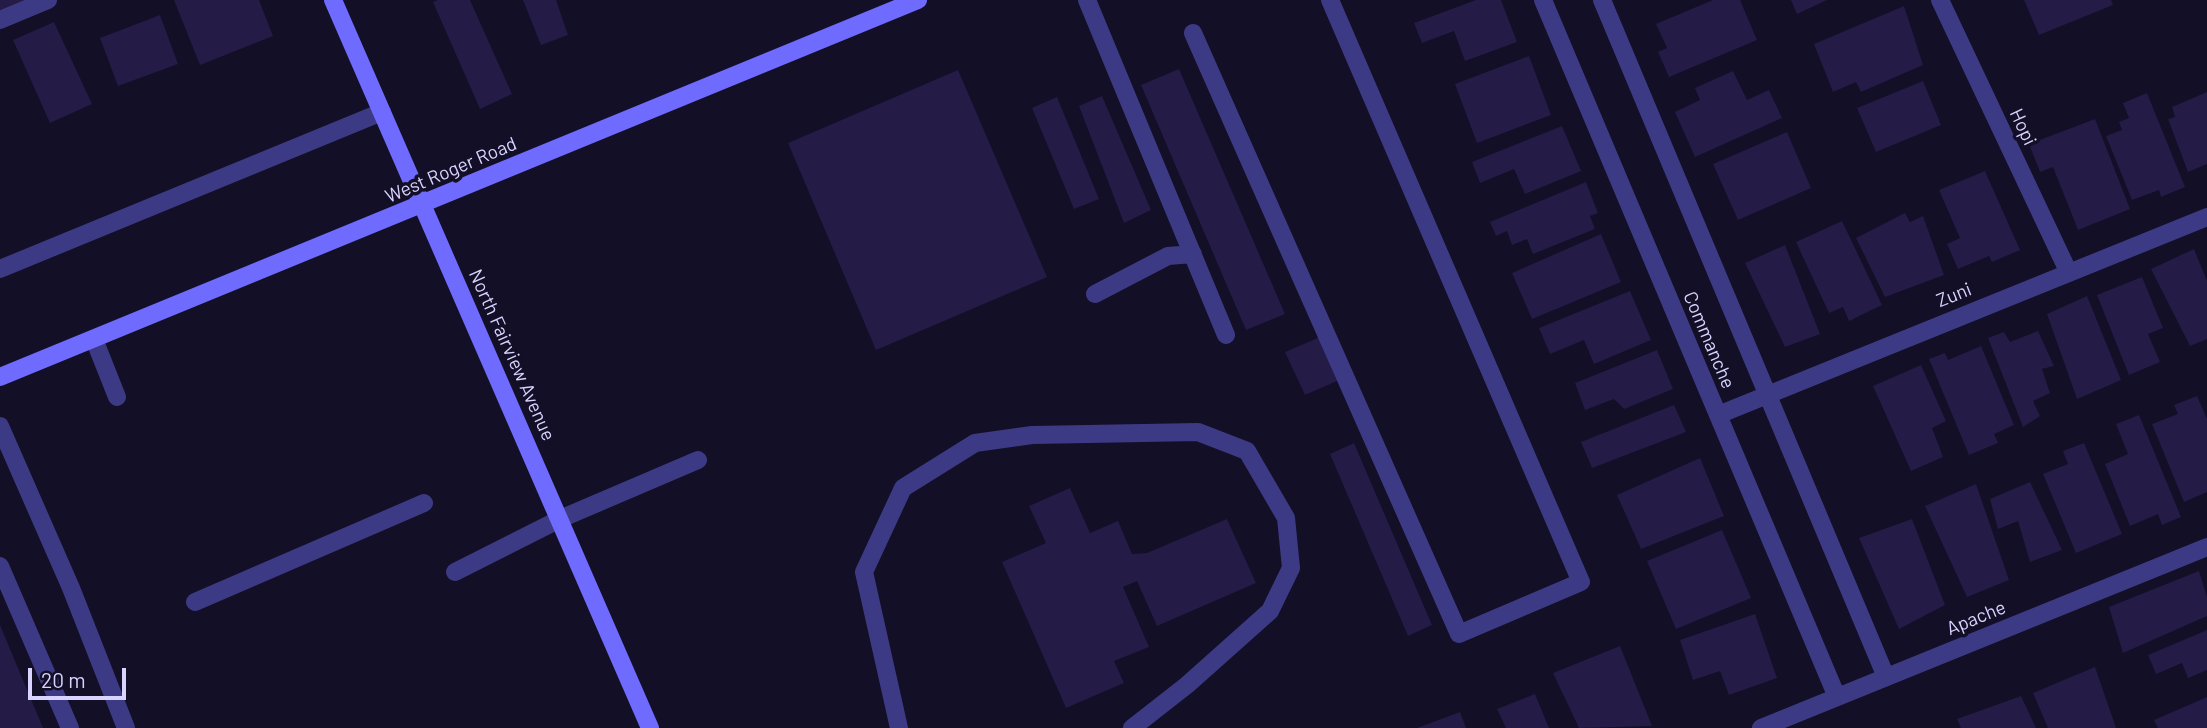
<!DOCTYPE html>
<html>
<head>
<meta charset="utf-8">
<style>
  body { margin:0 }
  #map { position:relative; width:2207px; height:728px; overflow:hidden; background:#130f26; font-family:Barlow,sans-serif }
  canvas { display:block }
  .scale { position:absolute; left:28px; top:668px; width:98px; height:32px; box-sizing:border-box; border:4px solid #d9d4ff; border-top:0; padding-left:9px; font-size:21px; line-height:24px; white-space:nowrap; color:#d9d4ff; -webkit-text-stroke:5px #130f26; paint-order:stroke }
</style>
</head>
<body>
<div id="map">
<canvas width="2207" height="728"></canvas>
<div class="scale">20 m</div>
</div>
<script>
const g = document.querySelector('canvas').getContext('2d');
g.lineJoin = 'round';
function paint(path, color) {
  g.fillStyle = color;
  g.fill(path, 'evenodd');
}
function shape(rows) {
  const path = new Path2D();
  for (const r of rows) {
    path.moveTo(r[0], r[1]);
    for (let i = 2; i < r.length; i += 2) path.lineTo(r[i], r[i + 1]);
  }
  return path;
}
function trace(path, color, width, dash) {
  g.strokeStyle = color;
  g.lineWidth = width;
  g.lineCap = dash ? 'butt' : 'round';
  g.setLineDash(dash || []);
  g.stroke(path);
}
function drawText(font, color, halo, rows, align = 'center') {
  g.font = font + ' Barlow,sans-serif';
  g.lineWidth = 7;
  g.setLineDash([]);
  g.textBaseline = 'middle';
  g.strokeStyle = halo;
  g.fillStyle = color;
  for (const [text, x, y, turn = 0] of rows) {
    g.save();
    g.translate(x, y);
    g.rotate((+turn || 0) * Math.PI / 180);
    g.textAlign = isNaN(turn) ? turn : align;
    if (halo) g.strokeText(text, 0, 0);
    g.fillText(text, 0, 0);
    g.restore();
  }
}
const building = shape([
  [0,0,39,0,0,14],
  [174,0,259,0,273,36,200,65],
  [438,0,470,0,512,94,480,109,433,2],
  [523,0,556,0,568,35,541,45],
  [1476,0,1501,0,1517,42,1465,61,1454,31,1422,43,1414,23],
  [1713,0,1740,0,1757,40,1669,77,1658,52,1667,48,1656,24],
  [1791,0,1827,0,1797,14],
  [2024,0,2111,0,2113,5,2039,35],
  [1904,6,1923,65,1861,92,1856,82,1833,92,1814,44],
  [160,15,178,64,118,86,100,38],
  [54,22,92,104,50,123,13,40],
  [1529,56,1551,115,1477,143,1455,84],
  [1179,69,1285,314,1246,330,1141,85],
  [958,70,1047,277,876,350,788,143],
  [1733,71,1747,100,1769,90,1782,118,1695,157,1675,112,1700,100,1695,88],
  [1923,81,1941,125,1876,152,1857,108],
  [2207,92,2207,164,2188,172,2168,119,2175,117,2172,107],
  [2147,93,2185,187,2161,197,2159,190,2132,200,2106,136,2122,130,2119,122,2129,118,2123,103],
  [1102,96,1151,210,1124,223,1079,106],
  [1057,97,1099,199,1074,209,1032,108],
  [2095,119,2130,209,2078,230,2053,167,2040,172,2029,144],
  [1562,126,1581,171,1525,194,1514,169,1480,183,1472,162],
  [1787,132,1811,188,1738,220,1713,164],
  [1985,171,2020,250,1992,262,1989,256,1958,269,1947,244,1960,238,1939,190],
  [1586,182,1598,213,1590,216,1595,229,1533,254,1527,239,1512,245,1507,231,1496,236,1490,222],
  [1905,213,1910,222,1923,216,1944,275,1885,297,1856,238],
  [1842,221,1882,305,1849,321,1843,307,1829,313,1796,242],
  [1601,234,1621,282,1532,319,1512,273],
  [1785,245,1820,334,1785,347,1745,263],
  [2194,249,2207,281,2207,339,2190,346,2151,269],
  [2142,277,2163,328,2148,334,2160,362,2129,375,2097,295],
  [1630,291,1651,340,1594,364,1584,340,1550,354,1539,328],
  [2087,296,2121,380,2077,399,2047,314],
  [2038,331,2054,366,2042,369,2050,393,2033,401,2040,416,2023,427,1988,338,2004,332,2010,342],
  [1320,337,1337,381,1305,395,1285,352],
  [1981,346,2014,425,1994,434,1998,443,1969,455,1929,359,1945,353,1948,360],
  [1657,350,1673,389,1624,409,1614,399,1585,410,1575,383],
  [1921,365,1946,421,1932,428,1943,457,1911,471,1873,386],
  [2197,396,2207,419,2207,492,2184,502,2152,424,2178,414,2174,405],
  [1674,405,1686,432,1592,468,1581,442],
  [2139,415,2181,517,2162,525,2158,514,2130,526,2105,464,2128,454,2116,424],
  [1354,443,1432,625,1408,636,1330,454],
  [2084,443,2122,534,2076,553,2043,474,2068,464,2063,451],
  [1700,458,1724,516,1641,549,1617,495],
  [2030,482,2062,550,2030,562,2018,521,1998,529,1990,499],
  [1976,484,2009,580,1967,597,1925,506],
  [1070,488,1090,533,1118,521,1132,554,1147,553,1227,519,1256,583,1157,626,1137,581,1123,587,1149,647,1114,661,1124,683,1066,708,1002,562,1046,543,1029,506],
  [1912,519,1945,605,1899,629,1859,538],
  [1722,530,1751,598,1676,629,1647,561],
  [2199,571,2207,597,2207,616,2123,653,2109,607],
  [1755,614,1777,678,1729,695,1720,671,1693,680,1680,640],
  [0,625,43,728,0,728],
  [2207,630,2207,670,2188,678,2182,663,2156,674,2148,655],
  [1620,646,1652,726,1579,728,1553,673],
  [2095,667,2116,728,2048,728,2033,693],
  [1535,694,1549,728,1506,728,1497,709],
  [2021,696,2036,728,1961,728,1957,719],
  [2207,697,2207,728,2158,728,2154,720],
  [1460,712,1466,728,1417,728]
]);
const lane = shape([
  [1087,0,1226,335],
  [1543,0,1837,697],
  [1602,0,1886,677],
  [1940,0,2068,271],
  [0,20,48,0],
  [1193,33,1459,634,1581,582,1330,0],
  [1095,294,1168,256,1193,254],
  [94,339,117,397],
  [1718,415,2207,217],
  [0,426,71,588,126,728],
  [0,566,70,728],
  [455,572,560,519,698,460],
  [195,602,424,503],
  [899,728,864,572,903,488,975,443,1032,435,1198,432,1247,451,1286,518,1291,568,1270,611,1187,685,1132,728],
  [1761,728,2207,547]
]);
const street = shape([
  [0,269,382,112]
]);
const secondary = shape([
  [333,0,650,728],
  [0,377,918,0]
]);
const streetNames = [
  ["Hopi",2023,127,65],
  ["West Roger Road",451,170,-23],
  ["Zuni",1954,295,-22],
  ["Commanche",1709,340,67],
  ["North Fairview Avenue",512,355,66],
  ["Apache",1976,618,-22]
];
paint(building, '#241b47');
trace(lane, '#3d3a85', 18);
trace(street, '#3d3a85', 18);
trace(secondary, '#6f6bff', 18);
drawText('19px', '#d9d4ff', '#130f26', streetNames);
</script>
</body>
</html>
